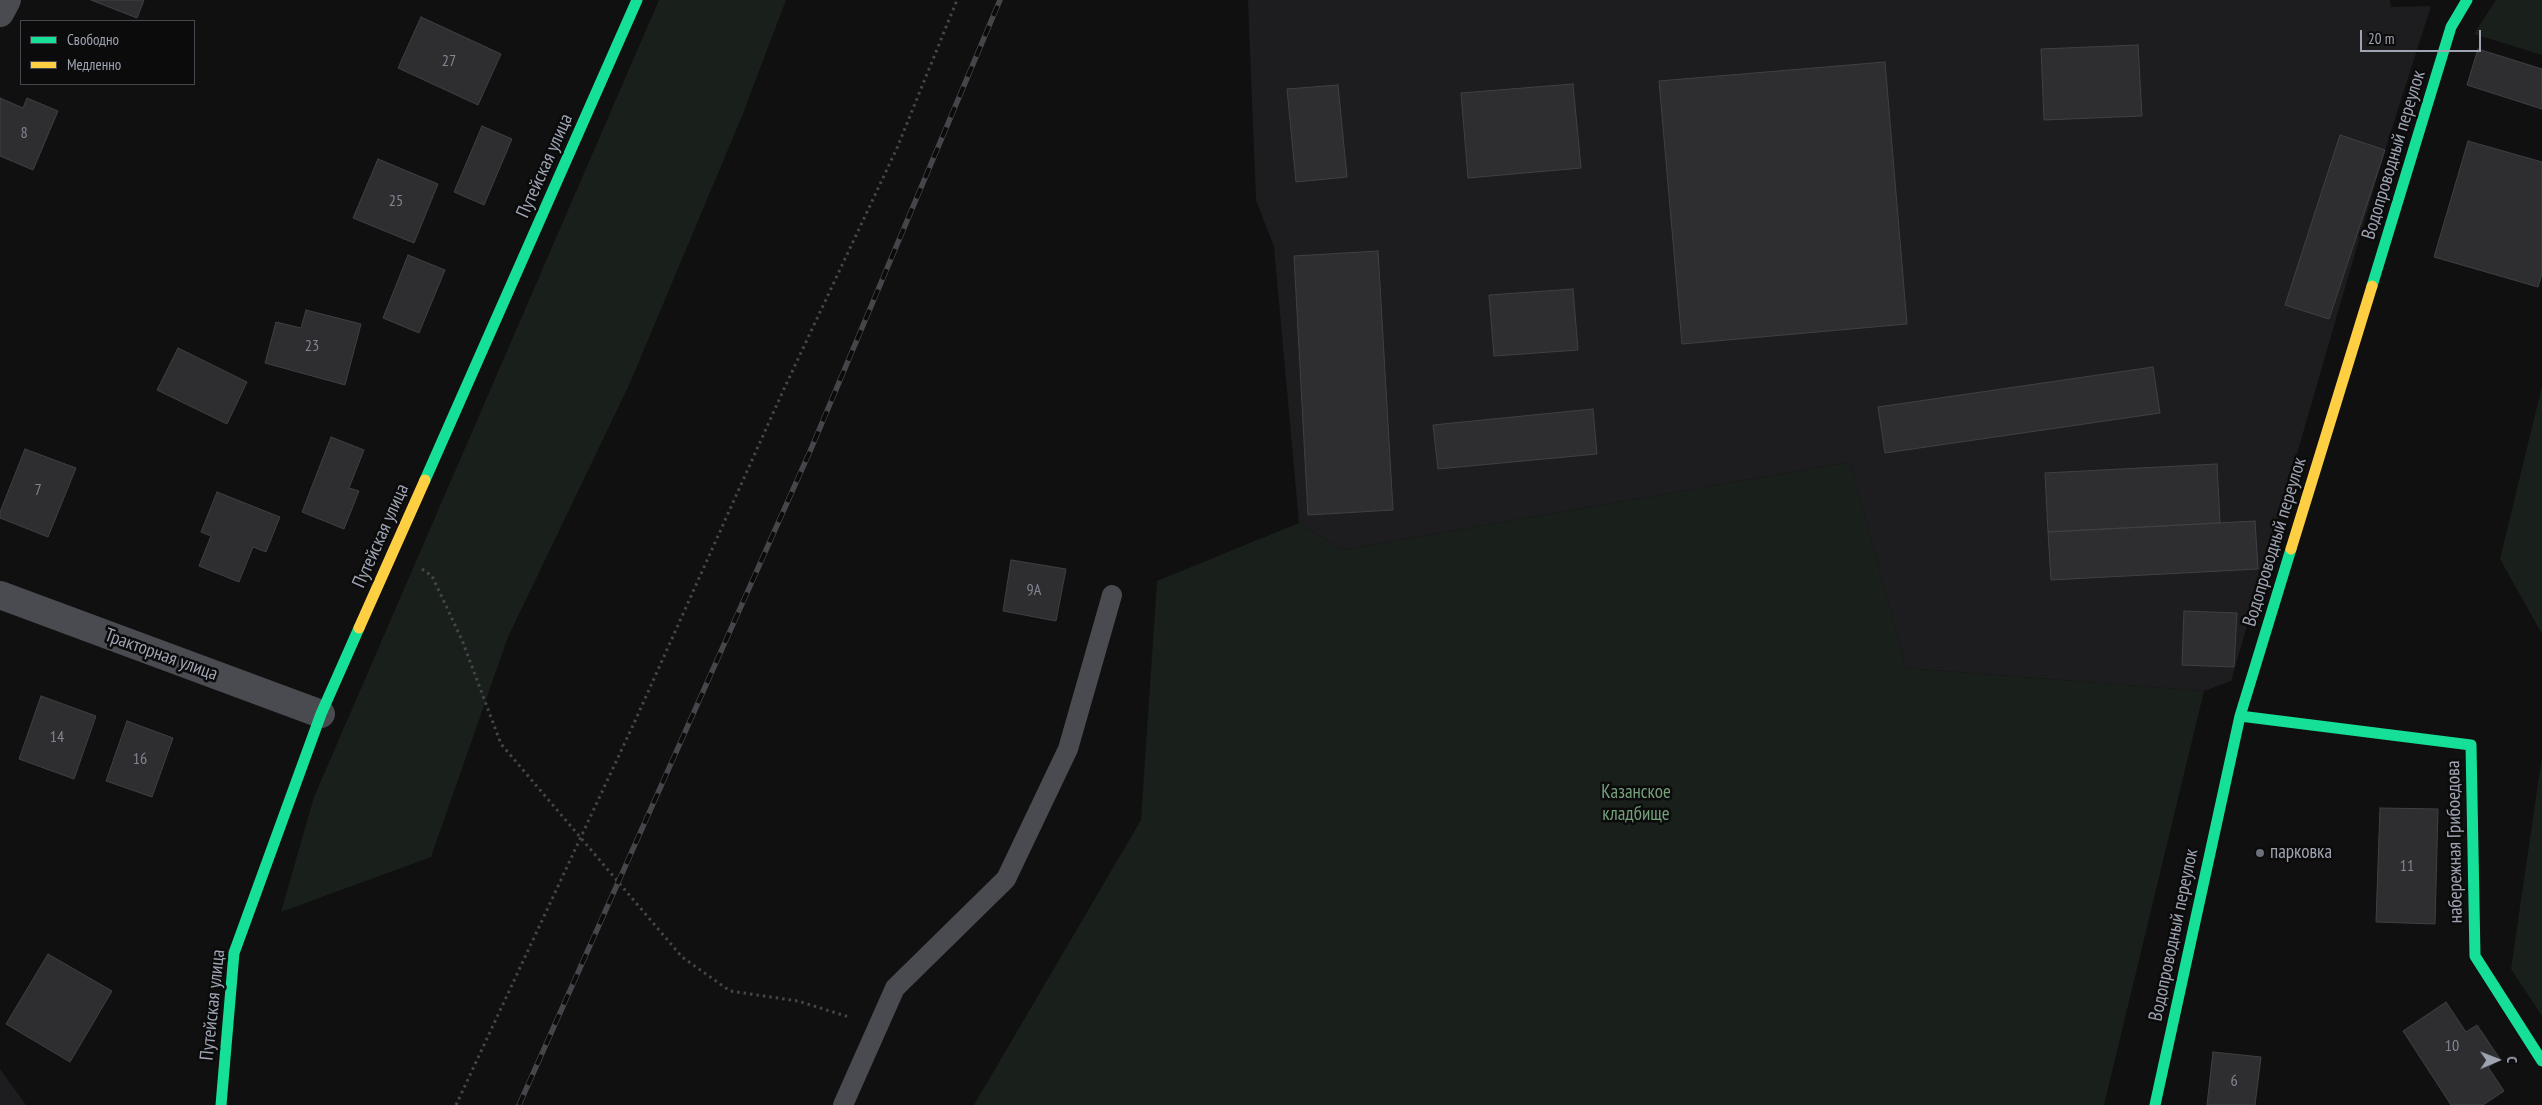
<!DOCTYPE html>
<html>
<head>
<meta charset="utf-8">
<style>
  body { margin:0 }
  #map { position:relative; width:2542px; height:1105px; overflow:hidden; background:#101010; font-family:"PT Sans Narrow",sans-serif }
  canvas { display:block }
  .legend { position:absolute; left:20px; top:20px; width:175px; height:65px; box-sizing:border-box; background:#0b0b0c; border:1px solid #46484f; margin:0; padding:6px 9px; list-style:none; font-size:15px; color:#9fa4b3 }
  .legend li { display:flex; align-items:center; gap:10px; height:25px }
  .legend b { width:25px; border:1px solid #46484f }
  .north { position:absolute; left:2472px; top:1035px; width:50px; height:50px; -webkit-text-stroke:4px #0b0b0c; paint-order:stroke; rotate:89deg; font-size:14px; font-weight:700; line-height:20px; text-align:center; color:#9fa4b3 }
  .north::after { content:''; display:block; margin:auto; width:18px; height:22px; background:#9fa4b3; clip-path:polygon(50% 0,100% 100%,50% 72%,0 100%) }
  .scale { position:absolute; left:2360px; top:30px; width:121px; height:22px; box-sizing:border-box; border:2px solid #9fa4b3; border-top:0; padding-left:6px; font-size:15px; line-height:18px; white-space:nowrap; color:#9fa4b3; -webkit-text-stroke:4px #0b0b0c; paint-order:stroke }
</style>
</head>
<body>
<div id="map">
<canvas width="2542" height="1105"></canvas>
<ul class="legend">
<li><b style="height:6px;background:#16e098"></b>Свободно</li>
<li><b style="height:6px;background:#ffcf43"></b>Медленно</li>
</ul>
<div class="north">С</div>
<div class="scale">20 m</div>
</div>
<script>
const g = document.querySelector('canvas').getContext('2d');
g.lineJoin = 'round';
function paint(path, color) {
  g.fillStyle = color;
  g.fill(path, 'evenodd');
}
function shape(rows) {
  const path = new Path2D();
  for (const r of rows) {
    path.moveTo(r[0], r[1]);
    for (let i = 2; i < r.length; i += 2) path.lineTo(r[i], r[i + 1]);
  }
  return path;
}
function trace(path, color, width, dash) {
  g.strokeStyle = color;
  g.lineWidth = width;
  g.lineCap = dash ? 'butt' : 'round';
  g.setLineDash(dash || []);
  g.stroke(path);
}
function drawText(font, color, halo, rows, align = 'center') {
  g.font = font + ' "PT Sans Narrow",sans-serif';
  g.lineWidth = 5;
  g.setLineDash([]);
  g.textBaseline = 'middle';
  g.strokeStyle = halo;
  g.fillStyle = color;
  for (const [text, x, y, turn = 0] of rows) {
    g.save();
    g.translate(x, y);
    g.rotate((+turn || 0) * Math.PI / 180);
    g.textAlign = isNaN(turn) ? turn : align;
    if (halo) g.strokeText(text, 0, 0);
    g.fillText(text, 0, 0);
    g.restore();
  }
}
const built = shape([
  [1248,0,2390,0,2391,7,2431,6,2385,150,2231,681,2204,691,1906,668,1850,462,1342,550,1299,523,1274,247,1256,200],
  [0,1069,26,1105,0,1105]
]);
const green = shape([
  [659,0,786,0,742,116,630,383,508,637,431,857,281,912,314,797],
  [2496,0,2542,0,2542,55,2474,34],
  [2542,386,2542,634,2500,559],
  [1850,462,1906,668,2204,691,2104,1105,974,1105,1141,820,1157,581,1299,523,1342,550],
  [2542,756,2542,1016,2511,969]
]);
const building = shape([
  [91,0,144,0,137,18,91,0],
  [421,17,501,54,478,105,398,68,421,17],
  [2138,45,2142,116,2044,120,2041,49,2138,45],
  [2478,49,2542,69,2542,109,2467,85,2478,49],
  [1885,62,1907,324,1682,344,1659,81,1885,62],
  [1573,84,1581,168,1468,178,1461,93,1573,84],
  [1338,85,1347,177,1296,182,1287,89,1338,85],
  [0,98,23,108,27,98,58,111,33,170,0,156,0,98],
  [482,126,512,139,484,205,454,192,482,126],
  [2340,135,2385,150,2329,319,2285,305,2340,135],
  [2468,141,2542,162,2542,274,2538,287,2434,257,2468,141],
  [378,159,438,184,414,243,353,218,378,159],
  [1378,251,1393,510,1308,515,1294,256,1378,251],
  [408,255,445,270,419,333,383,318,408,255],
  [1573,289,1578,350,1494,356,1489,295,1573,289],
  [306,310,361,324,345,385,265,363,276,322,301,328,306,310],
  [178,348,247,382,227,424,157,390,178,348],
  [2153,367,2160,413,1885,453,1878,407,2153,367],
  [1593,409,1597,454,1438,469,1433,425,1593,409],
  [331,437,364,450,349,488,359,491,344,529,302,512,331,437],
  [25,449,76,468,48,537,0,518,0,512,25,449],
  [2217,464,2220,523,2048,532,2045,473,2217,464],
  [217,492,280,517,266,552,253,547,239,582,199,566,211,536,201,532,217,492],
  [2255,521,2258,569,2051,580,2048,532,2255,521],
  [1011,560,1066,569,1056,621,1003,611,1011,560],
  [2184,611,2237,613,2234,667,2182,665,2184,611],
  [41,696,96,716,74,779,19,759,41,696],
  [127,721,173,738,152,797,106,781,127,721],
  [2380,808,2438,809,2435,924,2376,922,2380,808],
  [48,954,112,991,70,1062,6,1024,48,954],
  [2446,1002,2466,1032,2477,1025,2500,1059,2488,1067,2504,1091,2483,1105,2451,1105,2403,1031,2446,1002],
  [2213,1052,2261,1057,2255,1105,2207,1105,2213,1052]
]);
const path = shape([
  [422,569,432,576,462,640,501,744,682,957,730,991,798,1001,849,1017],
  [456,1105,635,721,783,391,897,148,957,0]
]);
const lane = shape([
  [843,1105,895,988,1006,879,1068,749,1112,595]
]);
const street = shape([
  [0,13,7,0],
  [0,595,321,714]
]);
const fast = shape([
  [2372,286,2451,27,2467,0],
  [425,480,637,0],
  [2240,716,2471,745,2475,956,2542,1061],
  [221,1105,234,953,321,714,359,628],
  [2155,1105,2240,716,2291,549]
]);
const slow = shape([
  [2291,549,2372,286],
  [359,628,425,480]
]);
const rail = shape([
  [519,1105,811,449,1000,0]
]);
const markers = [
  [2260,853,5,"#6d707a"]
];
const numberNames = [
  ["27",449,61],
  ["8",24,133],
  ["25",396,201],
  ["23",312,346],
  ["7",38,490],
  ["9А",1034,590],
  ["14",57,737],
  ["16",140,759],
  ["11",2407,866],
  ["10",2452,1046],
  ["6",2234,1081]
];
const streetNames = [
  ["Водопроводный переулок",2394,155,-73],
  ["Путейская улица",545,166,-66],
  ["Путейская улица",381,536,-66],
  ["Водопроводный переулок",2275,542,-73],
  ["Тракторная улица",161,655,20],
  ["набережная Грибоедова",2455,842,-91],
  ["Водопроводный переулок",2174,935,-78],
  ["Путейская улица",213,1005,-84]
];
const parkNames = [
  ["Казанское",1636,793],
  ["кладбище",1636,815]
];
const poiNames = [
  ["парковка",2270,853]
];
paint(built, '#1d1d1f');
paint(green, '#191f1a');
paint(building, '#2e2e30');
trace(building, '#3f4044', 1);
trace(path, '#45464b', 3, [2.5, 4]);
trace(lane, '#4a4b50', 20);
trace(street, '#4a4b50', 28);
trace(fast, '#16e098', 11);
trace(slow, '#ffcf43', 11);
trace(rail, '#444649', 5.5);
trace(rail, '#0b0b0c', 4, [11]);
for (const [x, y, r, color] of markers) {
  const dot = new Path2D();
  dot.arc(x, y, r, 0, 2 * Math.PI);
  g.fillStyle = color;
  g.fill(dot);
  trace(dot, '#0b0b0c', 2);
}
drawText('16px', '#838692', null, numberNames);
drawText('19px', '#9fa4b3', '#0b0b0c', streetNames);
drawText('19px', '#75a07a', '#0b0b0c', parkNames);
drawText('19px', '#9fa4b3', '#0b0b0c', poiNames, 'left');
</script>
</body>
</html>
